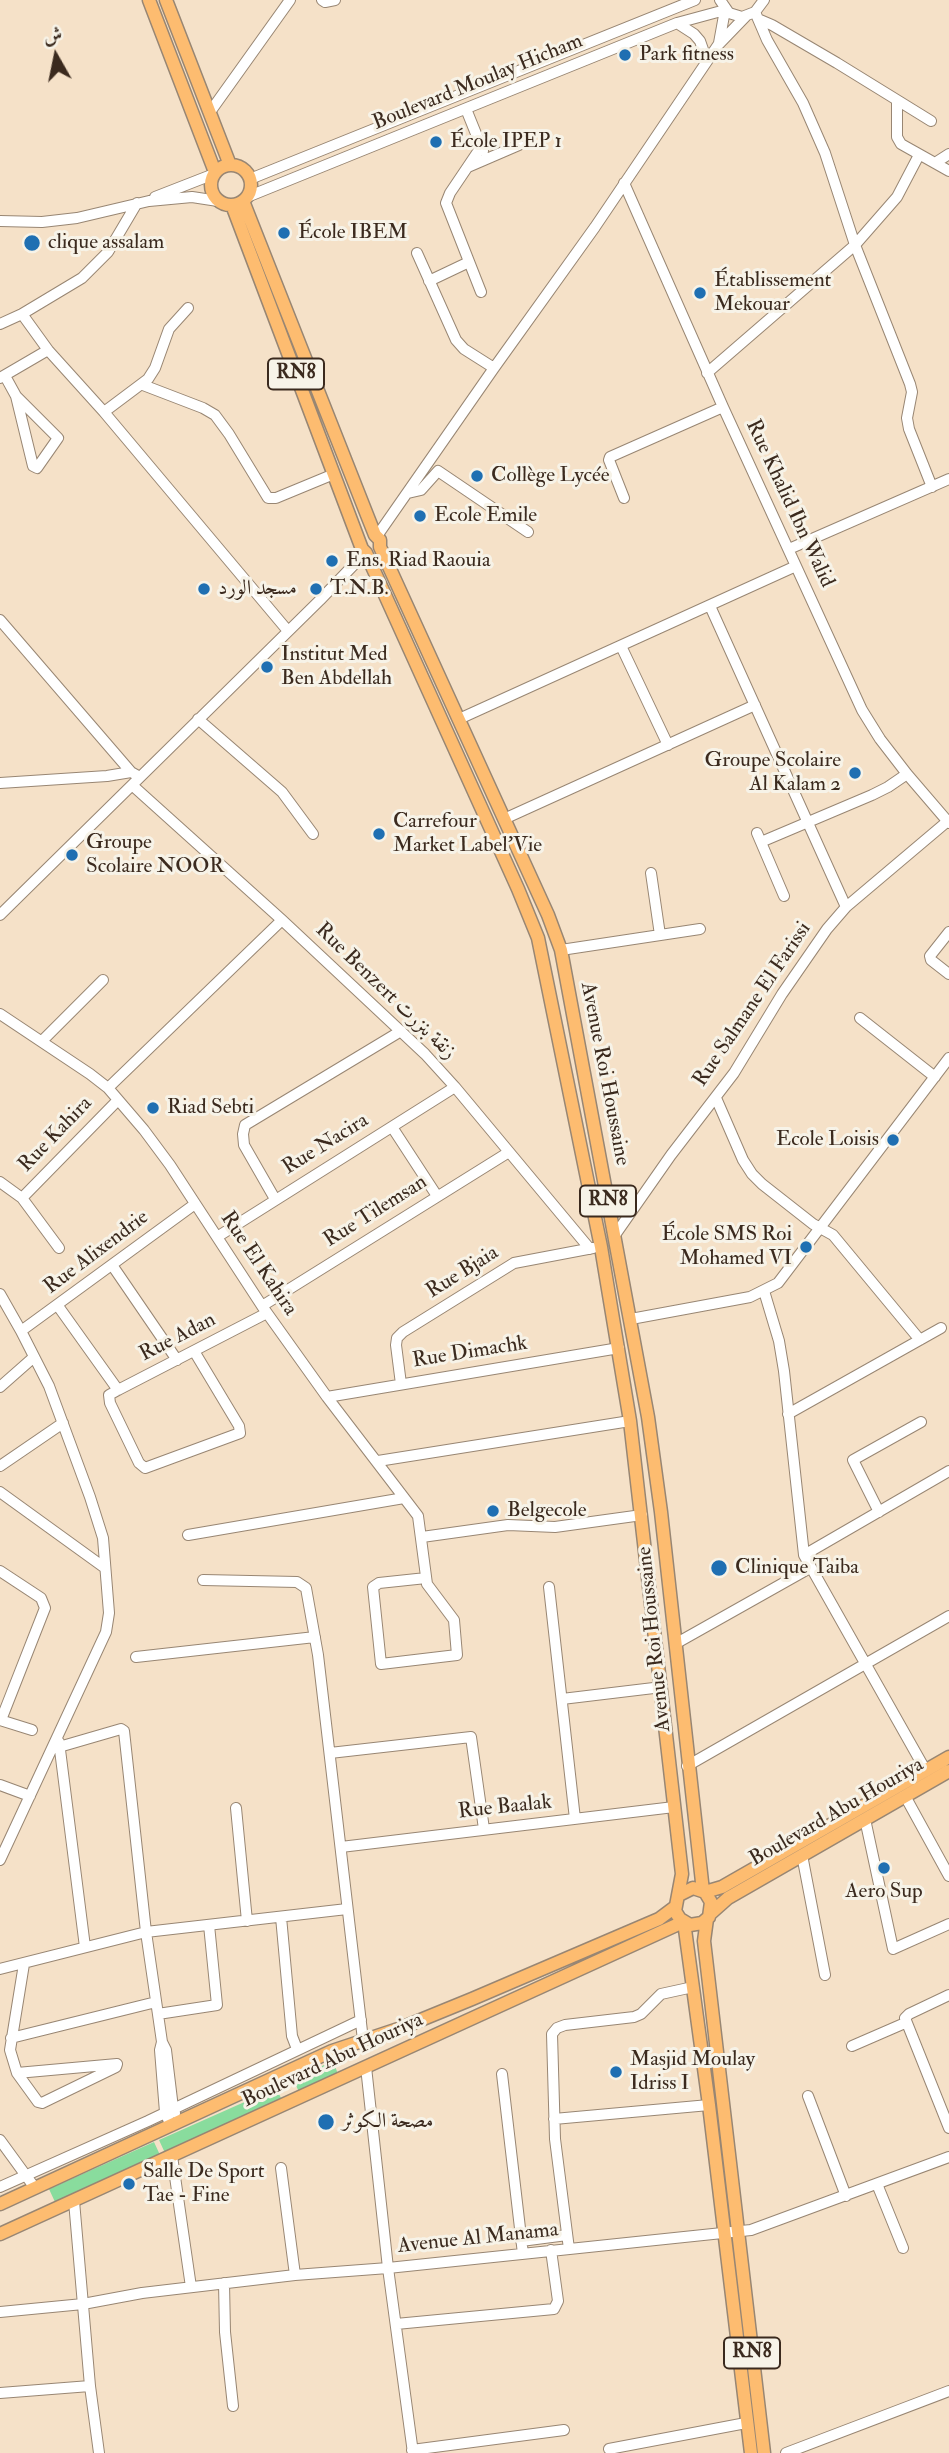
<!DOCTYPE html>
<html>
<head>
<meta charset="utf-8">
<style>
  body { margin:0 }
  #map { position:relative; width:949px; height:2453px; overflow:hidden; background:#f5e1c8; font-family:"IM FELL Double Pica",Amiri,serif }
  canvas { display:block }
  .north { position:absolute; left:21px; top:21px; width:70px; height:70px; -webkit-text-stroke:5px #f7f3e8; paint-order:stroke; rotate:351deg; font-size:19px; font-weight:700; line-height:28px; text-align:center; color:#3b2a1e }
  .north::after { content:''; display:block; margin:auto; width:24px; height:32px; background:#3b2a1e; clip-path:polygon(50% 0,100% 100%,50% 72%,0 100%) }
</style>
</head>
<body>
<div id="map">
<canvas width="949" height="2453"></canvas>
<div class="north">ش</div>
</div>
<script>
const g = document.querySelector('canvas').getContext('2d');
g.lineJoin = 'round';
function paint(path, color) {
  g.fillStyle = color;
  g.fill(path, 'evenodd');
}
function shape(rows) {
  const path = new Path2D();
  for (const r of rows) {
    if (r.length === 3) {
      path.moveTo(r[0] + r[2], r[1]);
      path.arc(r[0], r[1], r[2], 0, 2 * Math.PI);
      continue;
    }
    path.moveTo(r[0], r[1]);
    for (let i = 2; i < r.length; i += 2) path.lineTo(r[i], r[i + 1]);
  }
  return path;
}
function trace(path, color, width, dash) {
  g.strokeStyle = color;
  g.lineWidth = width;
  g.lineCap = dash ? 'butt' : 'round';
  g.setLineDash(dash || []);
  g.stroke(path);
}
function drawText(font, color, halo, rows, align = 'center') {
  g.font = font + ' "IM FELL Double Pica",Amiri,serif';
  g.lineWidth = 6;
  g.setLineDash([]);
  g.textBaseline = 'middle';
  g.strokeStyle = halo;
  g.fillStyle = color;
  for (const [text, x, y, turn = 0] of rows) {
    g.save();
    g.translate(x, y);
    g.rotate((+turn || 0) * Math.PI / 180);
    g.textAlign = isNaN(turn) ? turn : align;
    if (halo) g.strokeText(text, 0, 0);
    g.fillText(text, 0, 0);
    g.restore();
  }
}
const green = shape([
  [333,2061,338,2074,299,2092,293,2079],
  [276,2088,282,2100,165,2153,159,2140],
  [154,2142,160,2155,55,2202,49,2189]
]);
const minor = shape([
  [322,0,325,2,335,0],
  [720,0,729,13,742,17,755,12,764,0],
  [755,12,767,40,803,103,825,153,855,245,910,384,912,392,907,418,909,429,932,487],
  [758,19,772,25,837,63,897,100,897,137,901,144,949,171],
  [677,23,694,34,700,41,707,61],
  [719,43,725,10],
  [897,100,931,121],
  [466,109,483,151],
  [210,112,290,0],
  [481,147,450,193,446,203,481,292],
  [935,163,949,154],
  [468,167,519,145],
  [250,179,695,0],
  [624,183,723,407,862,710,880,739,907,774,949,823],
  [155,197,214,174],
  [247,197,677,23,725,10],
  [0,221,42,222,77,218,149,201,192,197,218,201],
  [417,253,456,340,464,349,494,368],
  [429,281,469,262],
  [22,314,48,350,104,412,288,631],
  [0,324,22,314,82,278,108,252,137,203],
  [707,373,855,245,897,197,919,155],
  [5,376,16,396,58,438,37,468,33,466,16,396],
  [0,378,48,350],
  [143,385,203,408,215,415,229,434,268,498,276,498,334,474],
  [104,412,148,379,155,368,169,329,188,308],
  [408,493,421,490,438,471,528,532],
  [624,498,609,460,610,457,723,407],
  [377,536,494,368,595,227,718,45,746,16],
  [789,549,949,479],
  [710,606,846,907],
  [0,620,131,772,140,777],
  [621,646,668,745],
  [198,719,282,792,313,834],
  [459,719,796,566],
  [0,783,107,776,131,772],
  [132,785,282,920,425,1054,455,1087,590,1249],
  [504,819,755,705],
  [757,833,784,896],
  [761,842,872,795,888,787,907,774],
  [651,873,660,935],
  [0,915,320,600,365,553],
  [949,932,930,956,931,960,949,974],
  [561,950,700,929],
  [0,1014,90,1074,108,1088,144,1130,170,1165,262,1306,327,1397,418,1516,427,1584,454,1620,457,1655,381,1664,373,1587,379,1583,426,1578],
  [860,1018,935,1077],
  [42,1041,103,980],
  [108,1088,282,920],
  [716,1098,743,1160,752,1174,762,1184,813,1224,833,1235,920,1340],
  [392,1127,437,1196],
  [0,1182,22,1198,59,1248],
  [22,1198,118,1100],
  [275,1199,244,1145,243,1134,245,1125,401,1031],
  [615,1235,671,1155,734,1073,782,994,827,929,846,907,949,820],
  [217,1237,455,1087],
  [112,1265,177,1360],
  [764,1291,779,1341,784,1371,804,1555,926,1771],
  [0,1294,21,1331,49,1386,90,1497,103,1538,109,1613,106,1632,0,1860],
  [58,1306,118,1390],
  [262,1306,509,1152],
  [631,1319,750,1297,778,1283,949,1058],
  [21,1331,195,1204],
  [194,1351,239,1426,240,1433,145,1468,139,1463,110,1403,109,1395,118,1390,267,1313],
  [401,1384,396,1345,397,1338,403,1332,514,1263,593,1248],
  [0,1387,34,1357],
  [327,1397,619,1348],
  [788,1414,941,1328],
  [378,1461,630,1421],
  [0,1466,63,1423],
  [0,1492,105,1568],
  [879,1512,853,1460,921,1422],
  [188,1535,404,1498],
  [422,1537,508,1525,555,1527,642,1515],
  [804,1555,949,1471],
  [0,1571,41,1598,45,1608,1,1720],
  [203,1580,297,1582,306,1588,318,1655,363,2040],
  [549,1587,575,1819],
  [675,1644,810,1568],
  [136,1657,315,1637],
  [562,1699,662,1687],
  [0,1720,32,1730],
  [59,1742,85,1947],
  [59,1747,121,1729,124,1731,146,1932,162,2042,160,2050,165,2112,171,2126],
  [330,1753,471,1737,484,1829],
  [687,1766,949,1616],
  [0,1785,30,1796],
  [905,1796,949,1876],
  [236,1808,247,1921],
  [865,1819,893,1949,949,1924],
  [341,1847,674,1807],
  [802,1855,825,1975],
  [281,1917,292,2036,297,2049],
  [24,1964,10,2050,17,2073,38,2102,42,2103,116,2067,117,2064],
  [0,1969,146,1932,347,1909],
  [949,1995,909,2014,905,2018,949,2128],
  [158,2014,217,2005,209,1925],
  [11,2038,156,2002],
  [162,2042,166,2050,173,2108,175,2113],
  [852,2046,905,2023],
  [366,2067,388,2268,413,2453],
  [17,2073,117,2064],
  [502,2074,523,2254],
  [808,2096,846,2196],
  [554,2119,709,2105],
  [0,2140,35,2188],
  [172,2156,191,2287],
  [281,2168,295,2275],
  [877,2184,903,2248],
  [0,2187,148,2121,361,2020],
  [74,2201,90,2386,99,2453],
  [521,2241,567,2235],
  [569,2249,555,2139,552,2034,557,2028,565,2025,634,2017,641,2014,661,1994,693,1987],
  [224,2283,225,2332,233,2406],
  [0,2312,83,2304,142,2293,295,2275,388,2268,751,2230,949,2157],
  [396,2324,554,2309,558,2301,551,2250],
  [0,2393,90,2386],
  [609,2449,746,2423],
  [412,2450,564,2430],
  [786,2453,949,2391]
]);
const major = shape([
  [149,0,215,172],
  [166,0,230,165],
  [231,185,20],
  [243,201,369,520,375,535,380,540,380,547,548,915,561,950,648,1417,661,1512,703,1891],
  [232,205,362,549,366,553,518,889,538,938,601,1247,630,1421,682,1874,675,1911,680,1919,690,1925,702,1923,709,1917,711,1902,705,1892,693,1888,679,1895],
  [705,1892,722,1887,949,1757],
  [710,1914,728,1898,949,1771],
  [707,1919,704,1941,764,2453],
  [684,1922,709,2105,751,2453],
  [0,2204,332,2051,401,2028,472,1999,659,1919,675,1907],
  [0,2234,683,1922]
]);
const markers = [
  [625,55,7,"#1f6fb2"],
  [436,142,7,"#1f6fb2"],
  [284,233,7,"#1f6fb2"],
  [32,243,9,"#1f6fb2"],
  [700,293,7,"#1f6fb2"],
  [477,476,7,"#1f6fb2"],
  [420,516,7,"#1f6fb2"],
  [332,561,7,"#1f6fb2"],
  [204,589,7,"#1f6fb2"],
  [316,589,7,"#1f6fb2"],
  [267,667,7,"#1f6fb2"],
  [855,773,7,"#1f6fb2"],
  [379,834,7,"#1f6fb2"],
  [72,855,7,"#1f6fb2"],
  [153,1108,7,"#1f6fb2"],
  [893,1140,7,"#1f6fb2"],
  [806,1247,7,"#1f6fb2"],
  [493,1511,7,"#1f6fb2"],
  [719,1568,9,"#1f6fb2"],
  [884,1868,7,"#1f6fb2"],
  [616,2072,7,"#1f6fb2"],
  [326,2122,9,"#1f6fb2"],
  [129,2184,7,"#1f6fb2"]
];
const shields = [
  [296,374,56],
  [608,1201,56],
  [752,2353,56]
];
const shieldNames = [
  ["RN8",296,374],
  ["RN8",608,1201],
  ["RN8",752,2353]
];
const poiNames = [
  ["Park fitness",639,55],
  ["École IPEP 1",450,142],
  ["École IBEM",298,233],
  ["clique assalam",48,243],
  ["Établissement",714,281],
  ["Mekouar",714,305],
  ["Collège Lycée",491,476],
  ["Ecole Emile",434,516],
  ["Ens. Riad Raouia",346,561],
  ["مسجد الورد",218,589],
  ["T.N.B.",330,589],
  ["Institut Med",281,655],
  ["Ben Abdellah",281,679],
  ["Groupe Scolaire",841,761,"right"],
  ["Al Kalam 2",841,785,"right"],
  ["Carrefour",393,822],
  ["Market Label'Vie",393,846],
  ["Groupe",86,843],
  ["Scolaire NOOR",86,867],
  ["Riad Sebti",167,1108],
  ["Ecole Loisis",879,1140,"right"],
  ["École SMS Roi",792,1235,"right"],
  ["Mohamed VI",792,1259,"right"],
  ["Belgecole",507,1511],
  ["Clinique Taiba",735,1568],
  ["Aero Sup",884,1892,"center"],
  ["Masjid Moulay",630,2060],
  ["Idriss I",630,2084],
  ["مصحة الكوثر",342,2122],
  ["Salle De Sport",143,2172],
  ["Tae - Fine",143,2196]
];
const streetNames = [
  ["Boulevard Moulay Hicham",478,83,-22],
  ["Rue Khalid Ibn Walid",789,504,65],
  ["Rue Benzert زنقة بنزرت",385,992,44],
  ["Rue Salmane El Farissi",753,1005,-56],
  ["Avenue Roi Houssaine",604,1074,79],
  ["Rue Kahira",56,1135,-46],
  ["Rue Nacira",326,1145,-32],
  ["Rue Tilemsan",376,1212,-32],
  ["Rue Alixendrie",97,1253,-37],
  ["Rue El Kahira",258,1264,56],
  ["Rue Bjaia",463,1273,-32],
  ["Rue Adan",178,1338,-27],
  ["Rue Dimachk",470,1353,-9],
  ["Avenue Roi Houssaine",655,1639,-96],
  ["Rue Baalak",505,1808,-6],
  ["Boulevard Abu Houriya",837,1813,-30],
  ["Boulevard Abu Houriya",333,2061,-25],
  ["Avenue Al Manama",478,2239,-6]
];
paint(green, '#89dc9d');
trace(minor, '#988673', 12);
trace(major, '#988673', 15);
trace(minor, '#fff', 10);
trace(major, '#fdbc70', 12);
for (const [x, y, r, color] of markers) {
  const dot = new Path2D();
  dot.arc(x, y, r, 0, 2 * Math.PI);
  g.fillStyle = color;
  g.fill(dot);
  trace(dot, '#f7f3e8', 2.5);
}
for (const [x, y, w] of shields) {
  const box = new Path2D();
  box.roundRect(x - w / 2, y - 15.5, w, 31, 5);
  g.fillStyle = '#f7f3e8';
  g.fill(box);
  trace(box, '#3b2a1e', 2);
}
drawText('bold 19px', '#3b2a1e', null, shieldNames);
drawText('21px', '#3b2a1e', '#f7f3e8', poiNames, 'left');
drawText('21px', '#3b2a1e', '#f7f3e8', streetNames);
</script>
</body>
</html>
